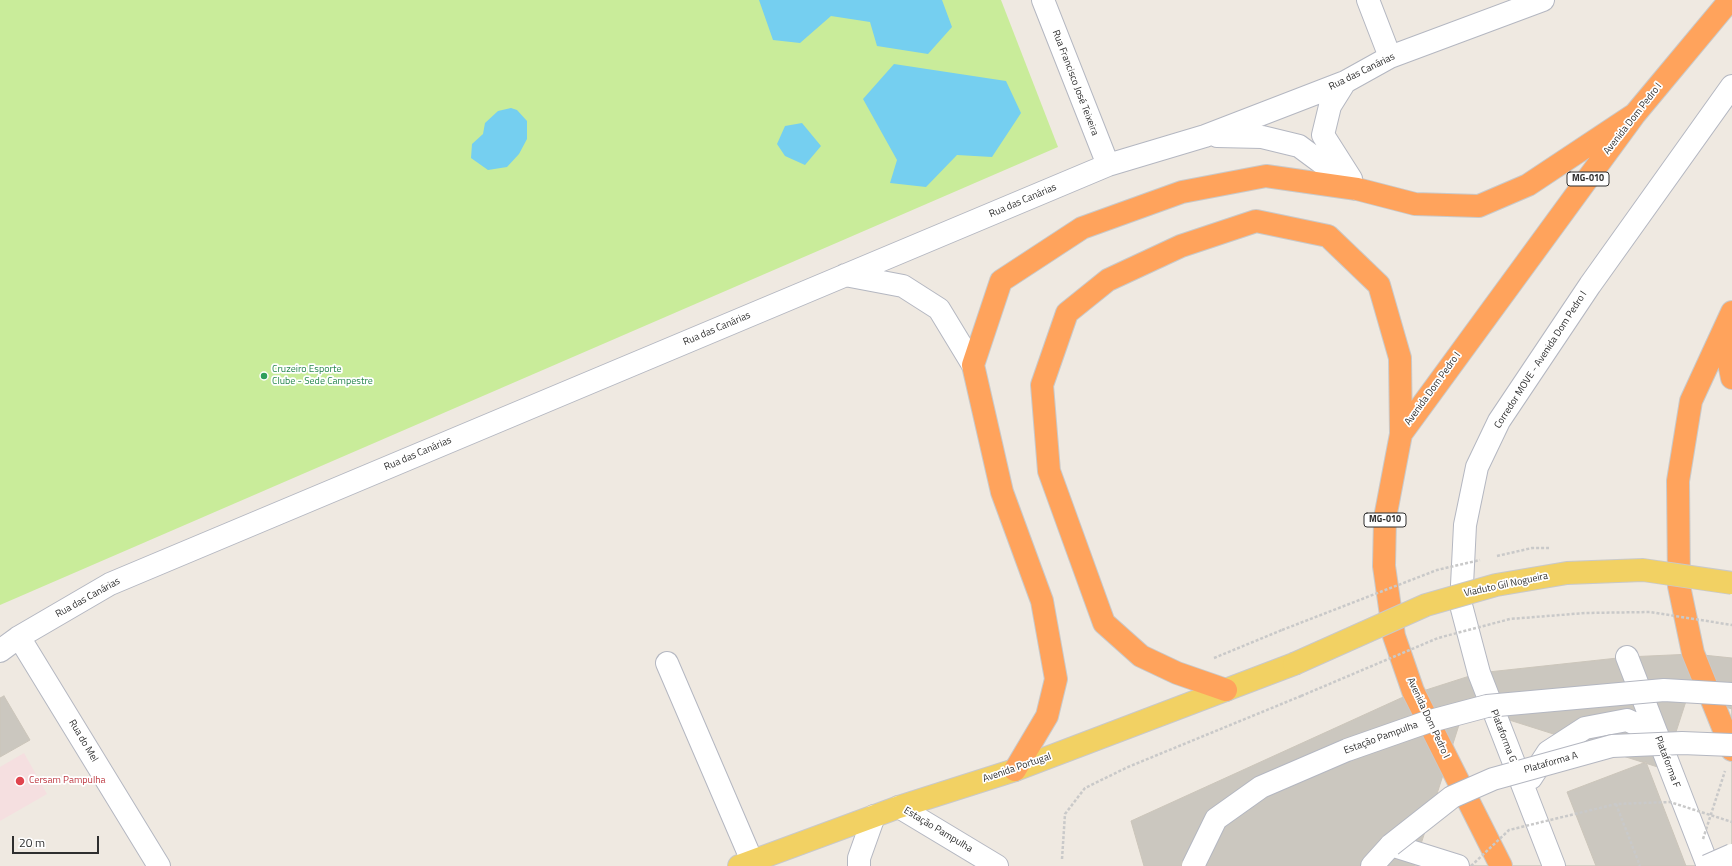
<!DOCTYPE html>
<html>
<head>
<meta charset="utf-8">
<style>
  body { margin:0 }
  #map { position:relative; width:1732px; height:866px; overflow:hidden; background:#efe9e1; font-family:"Titillium Web",sans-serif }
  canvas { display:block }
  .scale { position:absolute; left:12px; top:836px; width:87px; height:18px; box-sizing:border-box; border:2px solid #2e2e2e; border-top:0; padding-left:5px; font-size:12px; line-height:14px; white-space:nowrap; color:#2e2e2e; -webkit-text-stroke:3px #fff; paint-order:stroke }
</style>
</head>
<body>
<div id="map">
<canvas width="1732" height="866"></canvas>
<div class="scale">20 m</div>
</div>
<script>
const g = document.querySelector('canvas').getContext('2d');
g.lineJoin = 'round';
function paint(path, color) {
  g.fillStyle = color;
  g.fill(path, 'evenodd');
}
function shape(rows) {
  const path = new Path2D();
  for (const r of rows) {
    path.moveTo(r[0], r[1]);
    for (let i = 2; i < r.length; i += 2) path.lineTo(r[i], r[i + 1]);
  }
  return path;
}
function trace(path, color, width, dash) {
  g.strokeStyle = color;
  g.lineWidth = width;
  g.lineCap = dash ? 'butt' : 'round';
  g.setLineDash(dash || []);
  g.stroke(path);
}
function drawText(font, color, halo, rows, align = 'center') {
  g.font = font + ' "Titillium Web",sans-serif';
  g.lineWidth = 3.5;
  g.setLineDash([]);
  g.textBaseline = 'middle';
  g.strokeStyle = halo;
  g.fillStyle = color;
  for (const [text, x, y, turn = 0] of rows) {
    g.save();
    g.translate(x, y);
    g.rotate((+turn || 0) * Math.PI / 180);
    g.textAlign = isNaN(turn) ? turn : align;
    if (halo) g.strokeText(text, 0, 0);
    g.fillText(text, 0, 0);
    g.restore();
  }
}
const medical = shape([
  [24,753,47,794,0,821,0,767]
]);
const pitch = shape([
  [0,0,1001,0,1058,147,0,605]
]);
const water = shape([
  [759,0,942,0,952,27,928,54,877,46,870,22,831,16,800,43,773,40],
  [894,64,1006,81,1021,113,992,157,957,155,926,187,890,183,897,160,863,99],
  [511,108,517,110,527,121,527,139,519,154,507,167,488,170,471,158,472,144,483,134,485,123,498,111],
  [802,123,821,146,805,165,785,156,777,144,785,126]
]);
const building = shape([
  [1693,654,1732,658,1732,866,1144,866,1131,821,1401,698,1479,673,1627,657,1693,654],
  [1688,695,1732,709,1732,866,1414,866,1465,706,1664,769,1688,695],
  [4,696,30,740,0,757,0,698,4,696],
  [1646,762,1686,866,1596,866,1567,792,1646,762]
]);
const path = shape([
  [1214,658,1282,630],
  [1616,804,1640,866],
  [1062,859,1065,814,1085,788,1128,767,1301,696]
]);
const minor = shape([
  [1043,0,1108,165],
  [1368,0,1390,57],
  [1345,82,1330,106,1323,135,1351,179],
  [1217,136,1262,137,1299,146,1357,189],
  [845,275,903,286,939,309,973,365],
  [19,637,159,866],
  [0,651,19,637,110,584,1108,165,1205,136,1345,82,1390,57,1543,0],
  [1627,657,1708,866],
  [667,663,752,861],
  [1531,778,1548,752,1585,728,1627,720,1657,734],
  [899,807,997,866],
  [859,866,859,858,874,816],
  [1372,866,1391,845,1458,866],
  [1554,866,1479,673,1461,605,1465,525,1477,467,1499,421,1590,285,1732,86]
]);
const major = shape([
  [739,866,899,807,1015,770,1294,664]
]);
const highway = shape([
  [1732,312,1691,401,1678,481,1679,586,1693,653,1732,750],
  [1732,343,1728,358,1732,378],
  [1226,690,1177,673,1141,656,1104,623,1049,471,1042,385,1067,313,1108,280,1181,246,1256,221,1328,236,1379,285,1400,358,1401,434],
  [1015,770,1047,716,1056,679,1042,601,1002,492,973,365,1001,281,1082,228,1182,192,1266,176,1357,189,1415,204,1479,206,1528,185,1635,114],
  [1501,866,1413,691,1394,636,1384,566,1385,518,1401,434,1635,114,1730,0]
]);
const pathBridge = shape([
  [1497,556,1532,548,1549,548],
  [1282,630,1437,570,1480,560],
  [1301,696,1438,638,1510,619,1585,613,1650,612,1732,625],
  [1703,839,1725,771],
  [1471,866,1509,830,1616,804,1670,802,1732,822]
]);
const minorBridge = shape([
  [1391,845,1452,797,1493,779,1612,746,1682,743,1732,745],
  [1193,866,1216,819,1261,787,1347,750,1427,722,1487,706,1664,690,1732,694],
  [1707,866,1732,855]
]);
const majorBridge = shape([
  [1294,664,1426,605,1496,585,1567,573,1643,570,1732,583]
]);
const markers = [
  [264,376,4,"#2e9e5b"],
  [20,781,5,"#e0444e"]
];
const shields = [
  [1588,179,42],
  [1385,520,42]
];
const shieldNames = [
  ["MG-010",1588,179],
  ["MG-010",1385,520]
];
const streetNames = [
  ["Rua das Canárias",1362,72,-26],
  ["Rua Francisco José Teixeira",1075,83,69],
  ["Avenida Dom Pedro I",1633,119,-52],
  ["Rua das Canárias",1023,201,-23],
  ["Rua das Canárias",717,329,-23],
  ["Corredor MOVE - Avenida Dom Pedro I",1541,360,-57],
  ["Avenida Dom Pedro I",1433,389,-54],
  ["Rua das Canárias",418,454,-23],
  ["Viaduto Gil Nogueira",1506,585,-12],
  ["Rua das Canárias",88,598,-29],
  ["Avenida Dom Pedro I",1428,718,65],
  ["Plataforma G",1503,736,69],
  ["Estação Pampulha",1381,738,-20],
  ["Rua do Mel",83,741,59],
  ["Plataforma F",1667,762,69],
  ["Plataforma A",1551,763,-16],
  ["Avenida Portugal",1017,768,-19],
  ["Estação Pampulha",938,830,31]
];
const leisureNames = [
  ["Cruzeiro Esporte",272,370],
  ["Clube - Sede Campestre",272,382]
];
const healthNames = [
  ["Cersam Pampulha",29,781]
];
paint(medical, '#f5dfe0');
paint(pitch, '#c9ec9a');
paint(water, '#75cff0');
paint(building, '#cbc7bf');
trace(building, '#cbc5ba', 1);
trace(minor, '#b4b7c1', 24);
trace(major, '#c9c9c9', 24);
trace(highway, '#c9c9c9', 24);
trace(path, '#c9c9c9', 2.5, [3, 2]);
trace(minor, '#fff', 22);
trace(major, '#f2d163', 22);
trace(highway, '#ffa35c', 22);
trace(minorBridge, '#b4b7c1', 24, []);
trace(majorBridge, '#c9c9c9', 24, []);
trace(pathBridge, '#c9c9c9', 2.5, [3, 2]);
trace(minorBridge, '#fff', 22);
trace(majorBridge, '#f2d163', 22);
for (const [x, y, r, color] of markers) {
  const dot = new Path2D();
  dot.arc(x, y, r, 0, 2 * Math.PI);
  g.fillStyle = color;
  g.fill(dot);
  trace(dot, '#fff', 1.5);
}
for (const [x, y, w] of shields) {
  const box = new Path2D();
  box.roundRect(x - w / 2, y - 7, w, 14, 3);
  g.fillStyle = '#fff';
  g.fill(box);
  trace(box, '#2e2e2e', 1);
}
drawText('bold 9px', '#2e2e2e', null, shieldNames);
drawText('10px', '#2e2e2e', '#fff', streetNames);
drawText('10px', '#27864d', '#fff', leisureNames, 'left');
drawText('10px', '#be3a42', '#fff', healthNames, 'left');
</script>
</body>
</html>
